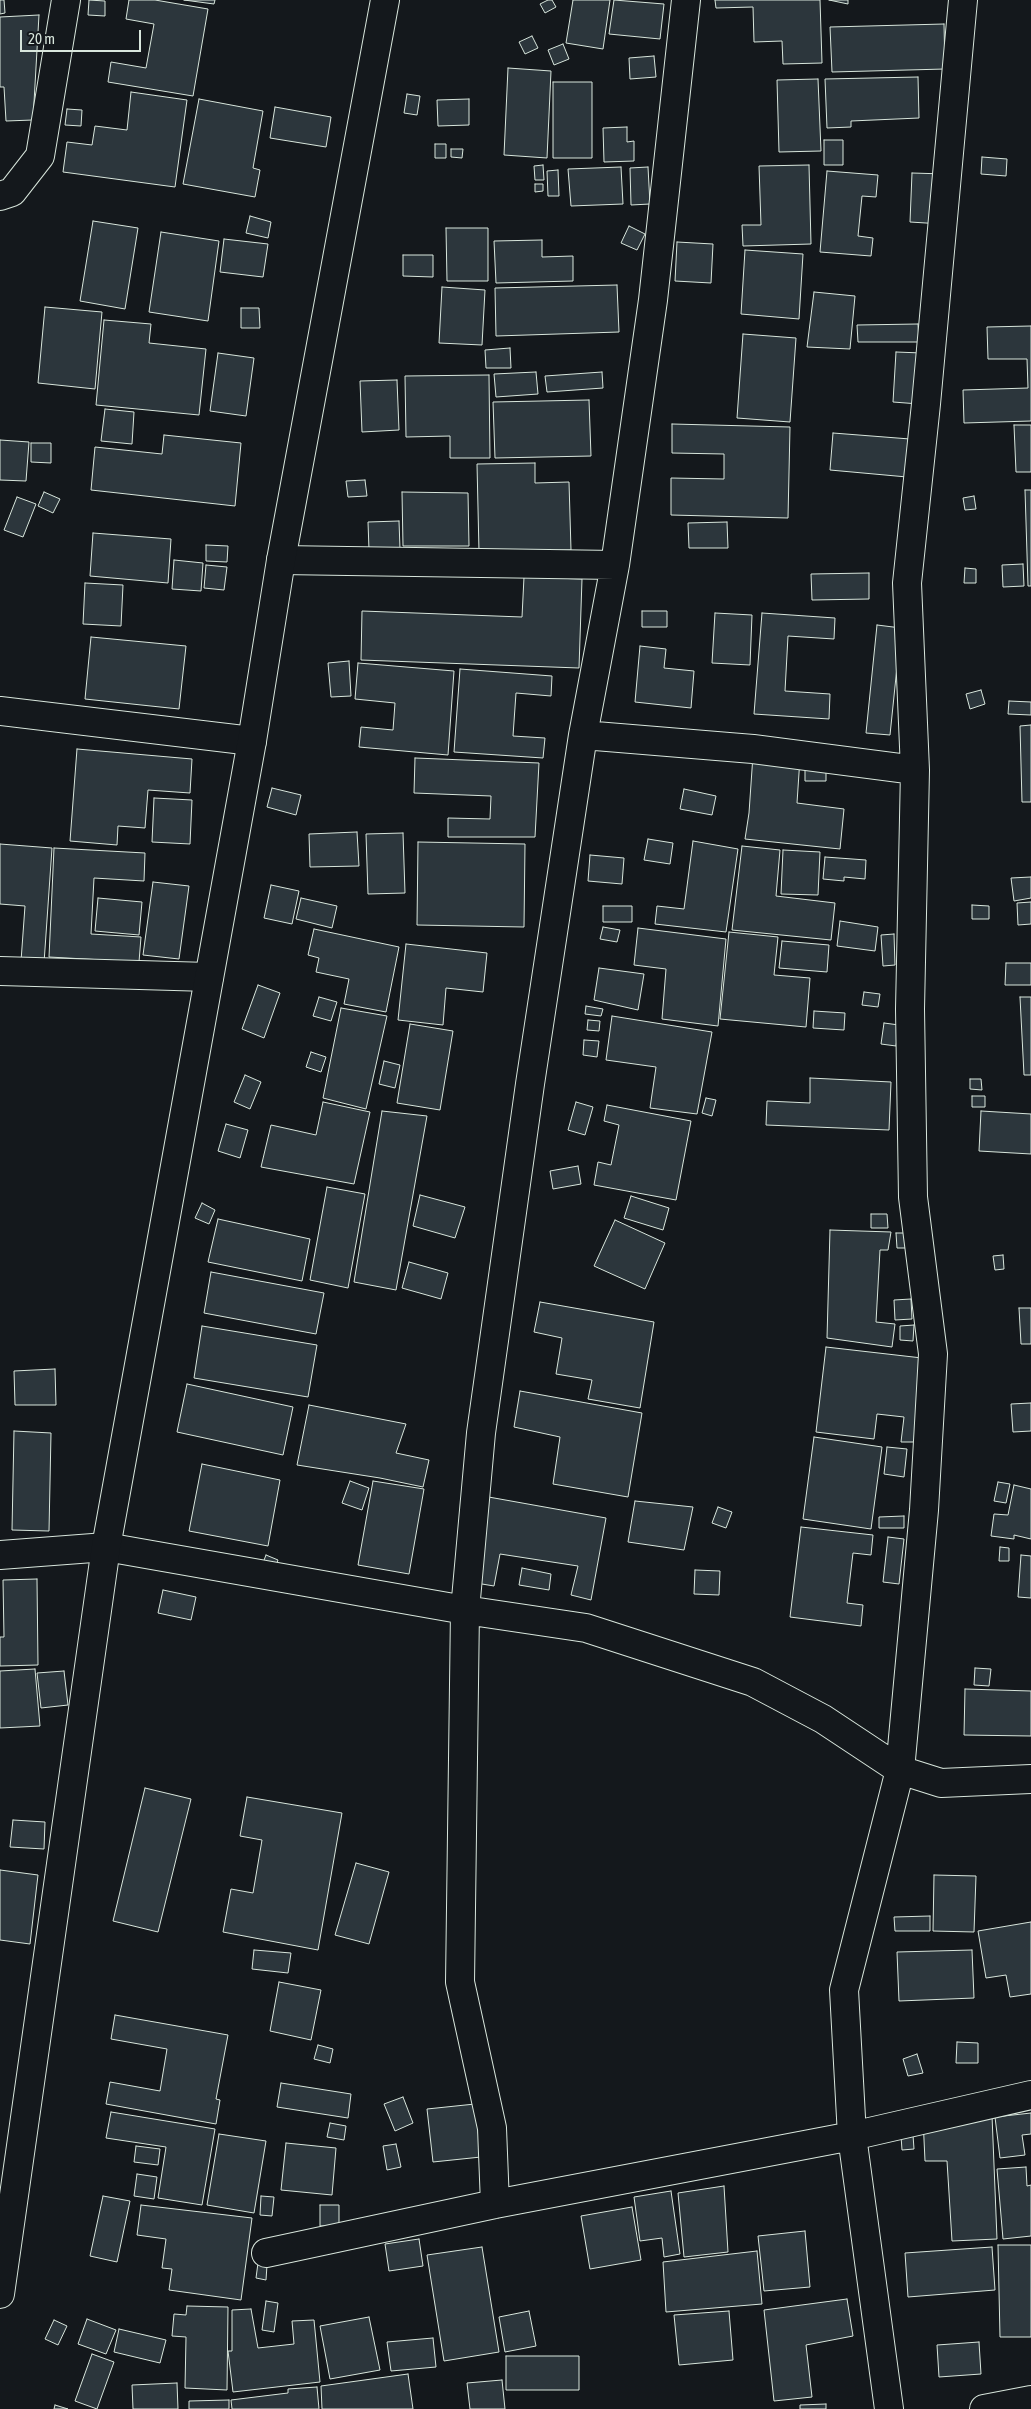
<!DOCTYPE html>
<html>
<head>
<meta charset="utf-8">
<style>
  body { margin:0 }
  #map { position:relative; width:1031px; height:2409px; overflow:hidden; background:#14181c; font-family:"Asap Condensed",sans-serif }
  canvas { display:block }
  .scale { position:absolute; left:20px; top:30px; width:121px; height:22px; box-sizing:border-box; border:2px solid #d8e6dc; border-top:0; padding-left:6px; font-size:15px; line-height:18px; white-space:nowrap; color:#d8e6dc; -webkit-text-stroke:4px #14181c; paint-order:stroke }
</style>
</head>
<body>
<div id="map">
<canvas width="1031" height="2409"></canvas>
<div class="scale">20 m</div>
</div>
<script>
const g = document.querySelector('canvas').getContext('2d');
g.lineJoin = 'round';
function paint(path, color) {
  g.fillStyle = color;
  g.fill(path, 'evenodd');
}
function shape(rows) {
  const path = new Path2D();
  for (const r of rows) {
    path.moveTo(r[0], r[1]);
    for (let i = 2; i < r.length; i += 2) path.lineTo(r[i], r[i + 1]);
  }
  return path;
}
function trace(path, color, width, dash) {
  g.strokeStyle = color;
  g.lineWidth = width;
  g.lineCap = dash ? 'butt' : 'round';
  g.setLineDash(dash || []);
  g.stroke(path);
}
const building = shape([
  [0,0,4,0,5,13,0,14,0,0],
  [89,0,105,1,105,16,88,15,89,0],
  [129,0,155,0,208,9,193,96,108,82,111,62,146,68,154,24,126,19,129,0],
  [184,0,215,0,214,4,184,0],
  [548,0,552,0,556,7,545,13,540,4,548,0],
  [573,0,610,0,603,49,566,43,573,0],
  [614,0,664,4,660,39,609,34,614,0],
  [715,0,820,0,822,63,783,64,782,41,754,42,753,7,716,8,715,0],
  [829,0,848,0,848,4,829,0],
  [39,15,33,120,6,121,4,87,0,87,0,17,39,15],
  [944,24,945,69,832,72,830,27,944,24],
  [532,36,538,48,525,54,519,42,532,36],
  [563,44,569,59,554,65,548,50,563,44],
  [654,56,656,77,630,79,629,58,654,56],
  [508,68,551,71,547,158,504,155,508,68],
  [918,77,919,118,851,121,851,127,827,128,825,79,918,77],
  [818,79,821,151,779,152,777,80,818,79],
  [553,82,592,82,592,158,553,158,553,82],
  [131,92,187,100,175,187,63,172,67,142,92,145,95,126,127,130,131,92],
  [407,94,420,96,417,115,404,113,407,94],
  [199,99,263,111,253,168,260,170,255,197,183,184,199,99],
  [469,99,469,125,438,126,437,100,469,99],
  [275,107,331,117,326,147,270,138,275,107],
  [67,109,82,110,81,126,65,125,67,109],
  [627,127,627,142,634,141,634,161,604,162,603,128,627,127],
  [824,140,843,140,843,165,824,165,824,140],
  [435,144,446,144,446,158,435,158,435,144],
  [451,149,463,149,462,158,451,157,451,149],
  [982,157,1007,159,1006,176,981,174,982,157],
  [543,165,544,180,535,180,534,166,543,165],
  [809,165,811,244,743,246,742,225,761,225,759,166,809,165],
  [621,167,623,204,571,206,568,169,621,167],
  [648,167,650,204,631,205,630,168,648,167],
  [558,170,559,196,548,196,547,171,558,170],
  [827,171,878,175,876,197,862,196,858,236,873,238,871,256,820,252,827,171],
  [912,173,945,174,942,224,910,222,912,173],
  [535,184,543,184,543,191,535,192,535,184],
  [250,216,271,222,268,238,246,233,250,216],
  [93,221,138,228,125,309,80,301,93,221],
  [629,226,645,234,637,250,621,243,629,226],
  [446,228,488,228,488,281,447,281,446,228],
  [161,232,219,241,208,321,149,312,161,232],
  [224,239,268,244,263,277,220,272,224,239],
  [542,240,542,257,573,256,573,281,496,283,494,241,542,240],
  [677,242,713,244,711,283,675,281,677,242],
  [745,250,803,254,799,319,741,314,745,250],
  [403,255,433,255,433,277,403,276,403,255],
  [617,285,619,332,496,336,495,288,617,285],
  [442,287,485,290,482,345,439,343,442,287],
  [814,292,855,296,850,349,807,347,814,292],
  [45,307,102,312,95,389,38,383,45,307],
  [241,308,259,308,260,328,241,328,241,308],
  [104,320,151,324,149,343,206,349,199,415,96,405,104,320],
  [918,324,919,342,858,342,857,325,918,324],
  [1031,326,1031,421,964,423,963,390,1028,388,1027,359,988,359,987,327,1031,326],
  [743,334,796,338,790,422,737,418,743,334],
  [510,348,511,368,486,368,485,350,510,348],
  [896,352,922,353,919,404,893,402,896,352],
  [218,353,254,358,246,416,210,411,218,353],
  [536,372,538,394,496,397,494,374,536,372],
  [602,372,603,388,547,392,545,376,602,372],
  [489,375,490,458,450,458,450,436,406,437,405,376,489,375],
  [397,380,399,430,362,432,360,381,397,380],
  [589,400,591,456,495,458,493,402,589,400],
  [105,409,134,412,132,444,101,441,105,409],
  [672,424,790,427,788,518,671,515,671,478,724,479,724,454,672,453,672,424],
  [1014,425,1031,425,1031,472,1016,472,1014,425],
  [833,433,910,439,907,477,830,470,833,433],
  [164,435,241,443,235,506,91,490,95,447,162,454,164,435],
  [0,440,29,442,26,481,0,480,0,440],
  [31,443,51,443,51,463,31,462,31,443],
  [535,463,535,483,569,482,571,550,479,552,477,464,535,463],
  [365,480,367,496,348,497,346,481,365,480],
  [1025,490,1031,490,1031,586,1028,586,1025,490],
  [44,492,60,499,53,513,38,506,44,492],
  [402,492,468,493,469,546,403,546,402,492],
  [974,496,976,509,965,510,963,498,974,496],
  [17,497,36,504,23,537,4,530,17,497],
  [399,521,400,549,369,550,368,522,399,521],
  [727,522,728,548,689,548,688,523,727,522],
  [93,533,171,539,168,583,90,576,93,533],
  [206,545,228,546,227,562,206,561,206,545],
  [174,560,203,563,201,591,172,589,174,560],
  [1023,564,1024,586,1003,587,1002,565,1023,564],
  [206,565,227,567,224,590,204,588,206,565],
  [965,568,976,569,976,583,964,583,965,568],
  [869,573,869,599,812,600,811,574,869,573],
  [524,577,582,579,579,668,361,660,362,611,522,617,524,577],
  [85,583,123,585,121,626,83,624,85,583],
  [642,611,667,611,667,627,642,627,642,611],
  [715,613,752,615,750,665,712,663,715,613],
  [762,613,835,618,834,639,788,636,785,691,830,694,829,719,754,714,762,613],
  [877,625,901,628,890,735,866,733,877,625],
  [91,637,186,646,179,709,85,699,91,637],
  [640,646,666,649,664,668,694,671,691,708,635,702,640,646],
  [349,661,351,696,331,697,328,663,349,661],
  [358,663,454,671,448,755,359,747,361,727,393,730,395,703,355,699,358,663],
  [460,669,552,676,551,696,516,693,513,736,545,738,543,758,454,752,460,669],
  [981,690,985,704,970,709,966,694,981,690],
  [1009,701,1031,702,1031,715,1008,714,1009,701],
  [1031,725,1031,802,1022,802,1020,726,1031,725],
  [77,749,192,759,190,793,148,790,145,828,118,826,117,845,70,841,77,749],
  [753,755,800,758,797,803,844,809,840,849,745,839,749,813,753,755],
  [415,758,539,763,535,837,448,837,448,818,490,819,491,796,414,793,415,758],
  [805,764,826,764,826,781,805,781,805,764],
  [272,788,301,795,296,815,267,807,272,788],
  [684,789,716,796,712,815,680,809,684,789],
  [154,798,192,800,190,844,152,842,154,798],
  [357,832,359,866,310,867,309,834,357,832],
  [403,833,405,893,368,894,366,834,403,833],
  [648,839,673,843,670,864,644,860,648,839],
  [693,841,738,849,726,932,655,924,657,906,684,909,693,841],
  [418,842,525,844,524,927,417,925,418,842],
  [0,844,52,848,44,963,21,961,25,906,0,904,0,844],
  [742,846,780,850,776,896,835,903,831,940,732,930,742,846],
  [54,848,145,853,144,881,94,878,91,934,141,937,139,962,49,957,54,848],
  [783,850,820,852,818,895,781,894,783,850],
  [590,855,624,858,622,884,588,881,590,855],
  [825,857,866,860,865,879,844,877,844,881,823,879,825,857],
  [1031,877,1031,898,1014,901,1011,878,1031,877],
  [153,882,189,886,179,959,143,955,153,882],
  [271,885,299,891,292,924,264,918,271,885],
  [98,898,142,902,139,935,95,931,98,898],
  [301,898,337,906,332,928,296,919,301,898],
  [1031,902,1031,924,1018,925,1017,903,1031,902],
  [972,905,989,906,989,919,972,919,972,905],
  [603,906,632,906,632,922,603,922,603,906],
  [840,921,878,927,875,951,837,946,840,921],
  [603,927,620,930,617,942,600,939,603,927],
  [638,928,726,939,718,1026,662,1019,666,969,634,965,638,928],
  [314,929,399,947,386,1012,344,1004,349,979,316,972,319,958,308,955,314,929],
  [729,932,778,937,774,975,810,978,806,1027,720,1019,729,932],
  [894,934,895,965,883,966,881,935,894,934],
  [782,941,829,945,827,972,779,968,782,941],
  [406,944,487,953,483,992,446,988,443,1025,398,1020,406,944],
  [1006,963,1031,963,1031,985,1005,985,1006,963],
  [599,968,644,974,638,1010,594,1000,599,968],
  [258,985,280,993,264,1038,242,1029,258,985],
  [864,992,880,994,878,1007,862,1005,864,992],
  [319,997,337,1002,331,1021,313,1016,319,997],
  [1020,997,1031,997,1031,1075,1024,1075,1020,997],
  [586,1006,603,1009,601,1016,585,1014,586,1006],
  [341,1008,387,1016,366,1109,323,1098,341,1008],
  [814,1011,845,1013,844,1030,813,1028,814,1011],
  [612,1016,712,1032,697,1114,650,1108,656,1067,606,1060,612,1016],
  [588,1020,600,1021,599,1031,587,1030,588,1020],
  [884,1023,899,1025,896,1046,881,1044,884,1023],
  [410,1024,453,1031,440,1110,397,1103,410,1024],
  [584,1040,599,1041,597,1057,583,1055,584,1040],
  [311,1052,326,1057,321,1072,306,1067,311,1052],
  [384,1061,400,1065,395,1088,379,1084,384,1061],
  [245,1075,261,1082,250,1109,234,1102,245,1075],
  [810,1078,891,1082,889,1130,766,1125,767,1101,810,1103,810,1078],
  [970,1079,981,1079,982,1090,970,1089,970,1079],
  [972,1096,985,1096,985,1107,972,1107,972,1096],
  [706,1098,716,1100,712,1116,702,1113,706,1098],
  [323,1102,370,1112,354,1184,261,1167,271,1125,316,1135,323,1102],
  [576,1102,593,1107,585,1135,568,1130,576,1102],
  [607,1105,691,1121,676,1200,594,1185,598,1162,611,1165,619,1125,604,1121,607,1105],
  [382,1111,427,1116,396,1290,354,1282,382,1111],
  [981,1111,1031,1114,1031,1154,979,1151,981,1111],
  [226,1124,248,1130,240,1158,218,1151,226,1124],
  [578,1166,581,1184,553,1189,550,1171,578,1166],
  [327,1187,365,1194,348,1288,310,1280,327,1187],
  [420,1195,465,1207,455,1238,413,1226,420,1195],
  [631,1196,669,1208,663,1230,624,1218,631,1196],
  [202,1203,215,1210,209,1224,195,1218,202,1203],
  [871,1214,887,1214,888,1228,871,1228,871,1214],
  [218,1219,310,1239,302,1281,208,1262,218,1219],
  [615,1220,665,1243,645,1289,594,1266,615,1220],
  [830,1230,891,1232,888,1250,880,1250,876,1322,895,1324,892,1347,827,1338,830,1230],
  [896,1233,906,1233,906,1248,897,1248,896,1233],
  [1003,1255,1004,1269,995,1270,993,1256,1003,1255],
  [409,1262,448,1273,441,1299,402,1288,409,1262],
  [211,1272,324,1293,316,1334,204,1313,211,1272],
  [911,1299,912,1319,895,1320,894,1300,911,1299],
  [540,1302,654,1322,640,1408,588,1399,592,1380,556,1374,562,1338,534,1332,540,1302],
  [1019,1308,1031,1308,1031,1344,1021,1344,1019,1308],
  [914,1325,913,1341,900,1340,900,1326,914,1325],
  [202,1326,317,1345,308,1397,194,1378,202,1326],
  [826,1347,922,1358,916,1442,901,1442,904,1417,877,1414,874,1439,816,1432,826,1347],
  [55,1369,56,1405,15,1405,14,1371,55,1369],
  [187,1384,293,1407,283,1455,177,1432,187,1384],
  [520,1391,642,1413,628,1497,553,1484,560,1437,514,1427,520,1391],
  [1031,1403,1031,1431,1013,1432,1011,1404,1031,1403],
  [309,1405,406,1424,396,1453,429,1460,423,1487,380,1478,297,1465,309,1405],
  [14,1431,51,1433,49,1531,12,1530,14,1431],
  [814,1437,882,1447,871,1529,803,1519,814,1437],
  [887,1447,907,1449,904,1477,884,1474,887,1447],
  [202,1464,280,1480,268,1546,189,1531,202,1464],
  [350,1481,369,1488,362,1510,342,1503,350,1481],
  [373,1481,424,1489,409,1574,358,1565,373,1481],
  [998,1482,1010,1484,1006,1503,994,1501,998,1482],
  [1014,1485,1031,1489,1031,1539,1014,1535,1014,1539,991,1536,994,1514,1008,1515,1014,1485],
  [483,1496,606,1518,591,1600,571,1595,578,1566,500,1554,494,1586,470,1582,483,1496],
  [635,1501,693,1507,684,1550,628,1542,635,1501],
  [718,1507,732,1512,726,1528,712,1523,718,1507],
  [904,1516,904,1528,879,1528,879,1517,904,1516],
  [801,1527,873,1535,871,1555,853,1553,847,1603,863,1605,861,1626,790,1617,801,1527],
  [888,1537,904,1539,899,1584,883,1582,888,1537],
  [1000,1547,1009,1548,1009,1561,999,1561,1000,1547],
  [266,1555,278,1560,273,1573,261,1568,266,1555],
  [1021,1555,1031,1556,1031,1598,1018,1597,1021,1555],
  [522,1568,551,1574,549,1590,519,1585,522,1568],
  [695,1570,720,1571,719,1595,694,1594,695,1570],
  [37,1579,38,1665,0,1666,0,1637,4,1637,3,1580,37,1579],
  [163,1590,196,1597,191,1620,158,1613,163,1590],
  [975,1668,991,1669,989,1686,974,1685,975,1668],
  [35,1669,40,1726,0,1728,0,1671,35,1669],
  [64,1671,68,1705,41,1708,37,1673,64,1671],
  [965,1689,1031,1691,1031,1736,964,1735,965,1689],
  [145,1788,191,1799,158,1932,113,1921,145,1788],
  [247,1797,342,1813,318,1950,223,1932,231,1889,253,1893,262,1840,240,1836,247,1797],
  [13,1820,45,1822,44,1849,10,1847,13,1820],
  [356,1863,389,1872,369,1944,335,1935,356,1863],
  [0,1870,38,1875,30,1944,0,1940,0,1870],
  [934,1875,976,1876,974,1932,933,1931,934,1875],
  [930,1916,930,1931,895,1931,894,1917,930,1916],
  [1031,1922,1031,1994,1010,1997,1006,1975,986,1978,978,1931,1031,1922],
  [254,1950,291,1953,288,1973,252,1969,254,1950],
  [972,1950,974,1998,899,2001,897,1952,972,1950],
  [279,1982,321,1990,311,2040,270,2031,279,1982],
  [115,2015,228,2035,216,2099,220,2100,216,2124,106,2104,110,2082,160,2091,167,2049,111,2039,115,2015],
  [957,2042,978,2043,978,2063,956,2063,957,2042],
  [318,2045,333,2049,330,2063,314,2059,318,2045],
  [917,2054,923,2073,908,2076,903,2059,917,2054],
  [281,2083,351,2094,348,2118,277,2107,281,2083],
  [403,2097,413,2123,395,2131,384,2104,403,2097],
  [475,2104,481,2157,433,2162,427,2109,475,2104],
  [111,2112,215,2129,202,2205,158,2198,166,2147,106,2138,111,2112],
  [1031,2113,1031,2134,1022,2135,1025,2155,1000,2158,995,2117,1031,2113],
  [992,2115,997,2239,952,2241,947,2161,925,2161,923,2118,992,2115],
  [330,2123,346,2126,344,2140,327,2137,330,2123],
  [219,2134,266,2141,254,2213,207,2205,219,2134],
  [913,2135,914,2149,902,2150,901,2136,913,2135],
  [286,2143,336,2148,332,2195,281,2190,286,2143],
  [396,2144,401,2167,387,2170,383,2146,396,2144],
  [136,2146,160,2149,158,2165,134,2162,136,2146],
  [1026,2167,1027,2186,1031,2185,1031,2236,1003,2239,997,2169,1026,2167],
  [137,2174,157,2177,154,2199,134,2196,137,2174],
  [724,2186,728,2252,684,2257,678,2193,724,2186],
  [671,2191,680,2254,664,2257,662,2238,640,2241,634,2197,671,2191],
  [103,2196,130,2201,117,2262,90,2256,103,2196],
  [261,2196,274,2197,272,2216,260,2215,261,2196],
  [141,2205,252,2218,241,2300,169,2290,172,2269,162,2268,166,2239,137,2235,141,2205],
  [320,2205,339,2205,339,2226,320,2226,320,2205],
  [632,2207,641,2260,590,2269,581,2216,632,2207],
  [805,2231,810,2287,764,2291,758,2236,805,2231],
  [419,2239,423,2266,389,2271,385,2244,419,2239],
  [998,2245,1031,2245,1031,2337,1000,2337,998,2245],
  [482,2247,499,2352,444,2361,427,2255,482,2247],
  [992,2247,995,2290,908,2297,905,2253,992,2247],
  [757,2251,762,2304,666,2312,663,2262,757,2251],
  [258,2263,267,2265,266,2280,256,2278,258,2263],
  [847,2299,853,2336,806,2345,812,2397,774,2401,764,2310,847,2299],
  [266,2301,278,2303,274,2332,262,2330,266,2301],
  [187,2306,228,2307,227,2390,185,2388,186,2337,172,2336,174,2314,186,2315,187,2306],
  [251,2309,258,2348,294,2344,292,2321,314,2320,320,2382,233,2392,228,2351,232,2351,232,2310,251,2309],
  [529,2311,536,2346,505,2352,499,2317,529,2311],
  [729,2311,733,2360,679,2365,674,2315,729,2311],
  [369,2317,380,2370,330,2379,320,2326,369,2317],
  [87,2319,116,2330,106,2354,78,2344,87,2319],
  [54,2320,67,2326,58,2345,45,2339,54,2320],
  [119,2329,166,2340,160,2363,114,2352,119,2329],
  [433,2338,436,2367,391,2371,387,2342,433,2338],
  [979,2342,981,2374,939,2377,937,2345,979,2342],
  [92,2354,114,2362,97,2409,75,2401,92,2354],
  [506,2356,579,2356,579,2390,506,2390,506,2356],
  [408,2374,413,2409,322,2409,321,2386,408,2374],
  [502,2380,505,2409,470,2409,467,2383,502,2380],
  [177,2383,178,2409,133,2409,132,2385,177,2383],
  [317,2387,319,2409,232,2409,231,2400,288,2393,288,2389,317,2387],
  [229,2400,229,2409,189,2409,189,2401,229,2400],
  [826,2404,826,2409,800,2409,800,2405,826,2404],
  [55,2405,68,2409,54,2409,55,2405]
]);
const street = shape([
  [0,196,12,192,40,156,66,0],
  [281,560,615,565],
  [0,711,252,741],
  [583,735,753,749,915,770],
  [0,971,209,977],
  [0,1555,106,1547,465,1610,586,1628,753,1682,823,1719,900,1770,941,1783,1031,1779],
  [495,2204,492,2128,460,1982,465,1610,481,1433,530,1084,583,735,615,565,653,300,686,0],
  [266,2253,495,2204,852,2136,1031,2095],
  [889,2409,852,2136,844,1990,900,1770,924,1510,933,1354,913,1197,910,1009,915,770,907,583,926,404,963,0],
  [984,2409,1031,2400]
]);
const secondary = shape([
  [0,2294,106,1547,252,741,281,560,385,0]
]);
paint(building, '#2c363c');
trace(building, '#d8e6dc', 1);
trace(street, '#d8e6dc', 30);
trace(secondary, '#d8e6dc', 30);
trace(street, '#14181c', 28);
trace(secondary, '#14181c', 28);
</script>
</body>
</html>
